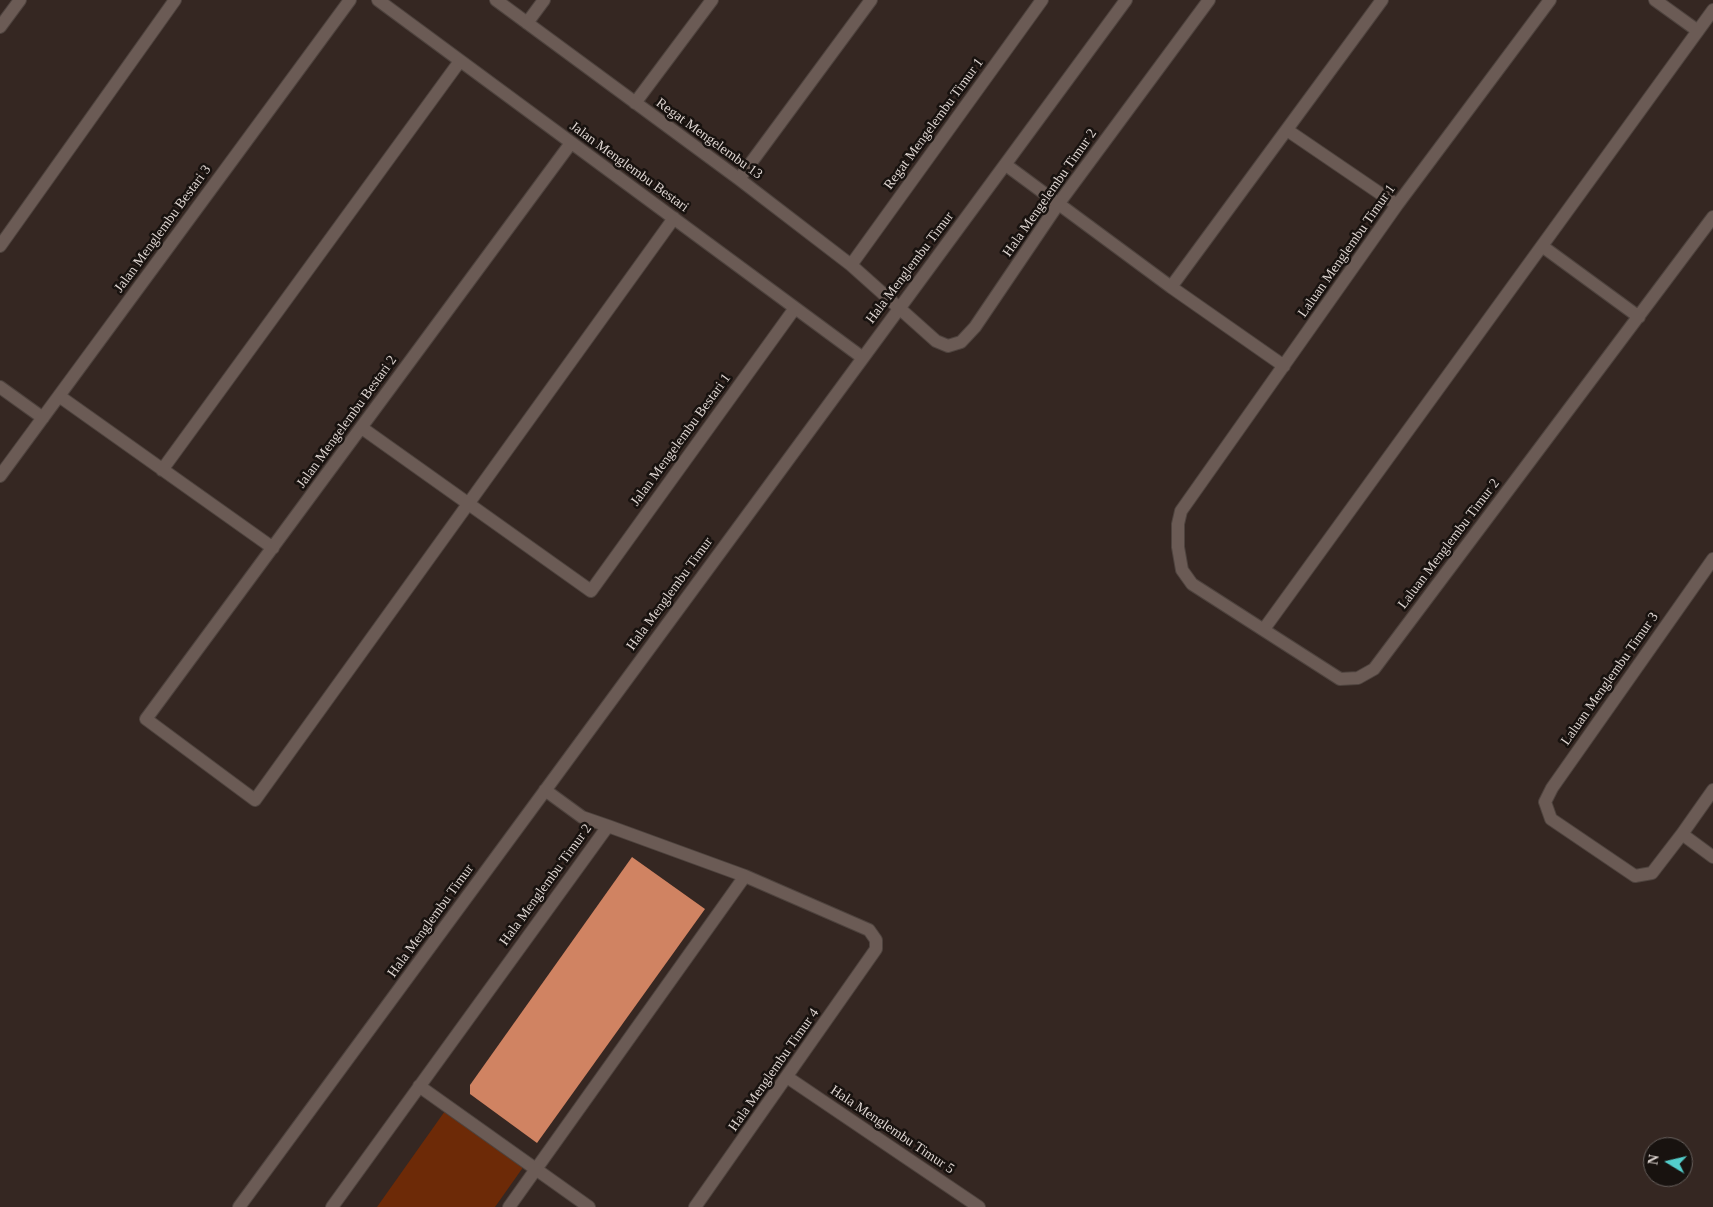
<!DOCTYPE html>
<html>
<head>
<meta charset="utf-8">
<style>
  body { margin:0 }
  #map { position:relative; width:1713px; height:1207px; overflow:hidden; background:#352722; font-family:Georgia,serif }
  canvas { display:block }
  .north { position:absolute; left:1643px; top:1137px; width:50px; height:50px; box-sizing:border-box; background:#18120f; border:1px solid #67605d; border-radius:50%; rotate:279deg; font-size:14px; font-weight:700; line-height:20px; text-align:center; color:#ded5d1 }
  .north::after { content:''; display:block; margin:auto; width:18px; height:22px; background:#53cdcb; clip-path:polygon(50% 0,100% 100%,50% 72%,0 100%) }
</style>
</head>
<body>
<div id="map">
<canvas width="1713" height="1207"></canvas>
<div class="north">N</div>
</div>
<script>
const g = document.querySelector('canvas').getContext('2d');
g.lineJoin = 'round';
function paint(path, color) {
  g.fillStyle = color;
  g.fill(path, 'evenodd');
}
function shape(rows) {
  const path = new Path2D();
  for (const r of rows) {
    path.moveTo(r[0], r[1]);
    for (let i = 2; i < r.length; i += 2) path.lineTo(r[i], r[i + 1]);
  }
  return path;
}
function trace(path, color, width, dash) {
  g.strokeStyle = color;
  g.lineWidth = width;
  g.lineCap = dash ? 'butt' : 'round';
  g.setLineDash(dash || []);
  g.stroke(path);
}
function drawText(font, color, halo, rows, align = 'center') {
  g.font = font + ' Georgia,serif';
  g.lineWidth = 5;
  g.setLineDash([]);
  g.textBaseline = 'middle';
  g.strokeStyle = halo;
  g.fillStyle = color;
  for (const [text, x, y, turn = 0] of rows) {
    g.save();
    g.translate(x, y);
    g.rotate((+turn || 0) * Math.PI / 180);
    g.textAlign = isNaN(turn) ? turn : align;
    if (halo) g.strokeText(text, 0, 0);
    g.fillText(text, 0, 0);
    g.restore();
  }
}
const green = shape([
  [445,1111,524,1166,495,1207,377,1207]
]);
const building = shape([
  [632,857,705,909,537,1143,470,1094,470,1085]
]);
const minor = shape([
  [378,0,863,358],
  [496,0,739,179,851,265,936,341,948,346,961,342,975,327,1059,203,1209,0],
  [1550,0,1397,205,1181,511,1178,524,1178,547,1182,570,1192,584,1340,679,1358,678,1374,669,1713,217],
  [1655,0,1698,31],
  [527,23,544,0],
  [0,27,20,0],
  [635,103,712,0],
  [1287,130,1397,205],
  [571,143,146,719,255,800,674,218],
  [1006,165,1171,287,1284,366],
  [739,179,871,0],
  [0,246,175,0],
  [1542,246,1639,317],
  [851,265,1042,0],
  [1171,287,1382,0],
  [0,387,43,418],
  [59,396,273,548],
  [362,428,591,591,795,308],
  [162,470,460,61],
  [0,476,350,0],
  [1713,559,1552,788,1545,802,1551,819,1635,876,1652,873,1682,834,1713,857],
  [1264,629,1713,10],
  [545,790,582,817,608,826],
  [1682,834,1713,790],
  [787,1077,979,1207],
  [419,1086,589,1207],
  [239,1207,1126,0],
  [332,1207,608,826,745,876,869,930,876,940,876,949,695,1207],
  [509,1207,745,876]
]);
const streetNames = [
  ["Regat Mengelembu Timur 1",934,124,-54],
  ["Regat Mengelembu 13",709,139,36],
  ["Jalan Menglembu Bestari",629,167,36],
  ["Hala Mengelembu Timur 2",1050,193,-55],
  ["Jalan Menglembu Bestari 3",163,229,-54],
  ["Laluan Menglembu Timur 1",1347,251,-55],
  ["Hala Menglembu Timur",910,268,-53],
  ["Jalan Mengelembu Bestari 2",347,422,-54],
  ["Jalan Mengelembu Bestari 1",681,440,-54],
  ["Laluan Menglembu Timur 2",1449,544,-53],
  ["Hala Menglembu Timur",670,594,-54],
  ["Laluan Menglembu Timur 3",1610,679,-55],
  ["Hala Menglembu Timur 2",546,885,-54],
  ["Hala Menglembu Timur",431,921,-54],
  ["Hala Menglembu Timur 4",774,1070,-55],
  ["Hala Menglembu Timur 5",892,1130,34]
];
paint(green, '#6d2a07');
paint(building, '#d08362');
trace(minor, '#4e433e', 14);
trace(minor, '#6b5b55', 12);
drawText('14px', '#ded5d1', '#18120f', streetNames);
</script>
</body>
</html>
